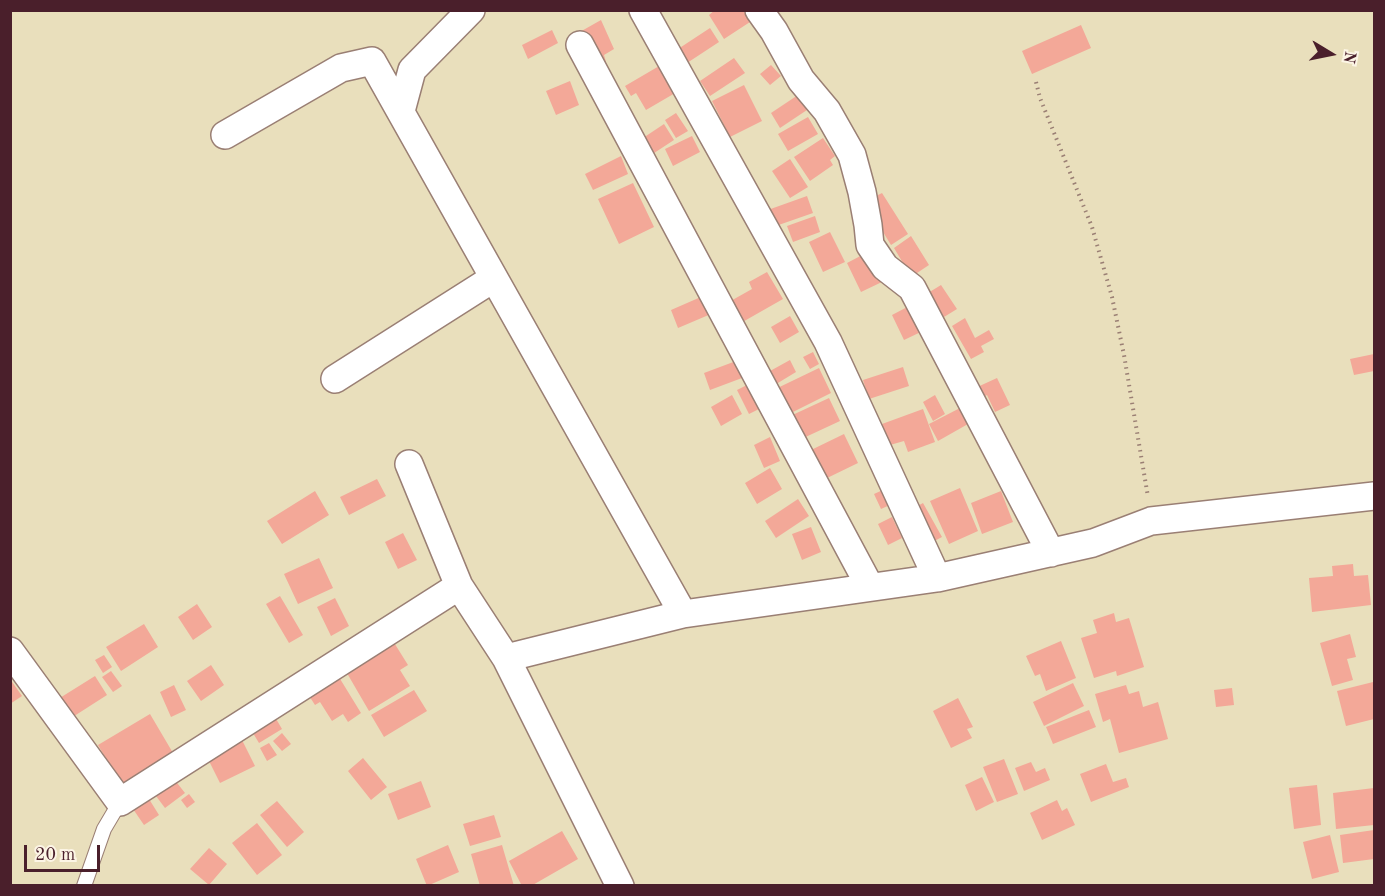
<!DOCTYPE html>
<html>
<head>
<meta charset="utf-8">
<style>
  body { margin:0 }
  #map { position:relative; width:1385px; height:896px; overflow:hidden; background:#e9dfbc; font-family:"Old Standard TT",serif }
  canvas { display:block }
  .frame { position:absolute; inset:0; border:12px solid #4a1f2b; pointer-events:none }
  .north { position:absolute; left:1301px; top:24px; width:60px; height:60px; -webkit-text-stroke:4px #fcf5e5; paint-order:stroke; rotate:100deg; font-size:16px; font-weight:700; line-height:24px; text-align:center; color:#4a1f2b }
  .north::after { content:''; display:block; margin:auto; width:21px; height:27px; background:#4a1f2b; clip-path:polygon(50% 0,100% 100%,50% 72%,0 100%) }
  .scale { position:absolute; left:24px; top:845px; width:76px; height:27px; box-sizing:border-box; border:3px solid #4a1f2b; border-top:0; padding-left:8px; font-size:18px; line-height:21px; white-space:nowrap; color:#4a1f2b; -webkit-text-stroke:4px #fcf5e5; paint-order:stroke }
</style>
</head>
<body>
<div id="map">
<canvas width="1385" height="896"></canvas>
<div class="frame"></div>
<div class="north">N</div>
<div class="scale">20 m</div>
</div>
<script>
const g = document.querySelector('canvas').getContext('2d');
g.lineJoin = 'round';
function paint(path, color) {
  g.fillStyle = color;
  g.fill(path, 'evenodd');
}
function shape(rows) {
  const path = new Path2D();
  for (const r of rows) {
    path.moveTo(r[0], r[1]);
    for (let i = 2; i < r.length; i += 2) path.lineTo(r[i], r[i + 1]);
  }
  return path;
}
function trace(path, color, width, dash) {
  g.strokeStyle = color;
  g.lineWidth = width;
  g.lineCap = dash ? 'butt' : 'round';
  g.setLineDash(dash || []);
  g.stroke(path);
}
const building = shape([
  [715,10,743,10,750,22,724,39,709,15],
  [601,20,614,49,604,55,606,62,597,67,578,33],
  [1081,25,1091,48,1032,74,1022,51],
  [710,28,719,42,684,65,675,51],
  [552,30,558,43,528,59,522,45],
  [734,58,745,73,710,96,700,81],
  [666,62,682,89,646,110,636,93,631,96,625,86],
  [771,65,781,76,770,85,760,74],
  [570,81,579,105,556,115,546,91],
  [744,85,762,121,730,137,712,101],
  [798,95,807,110,780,128,771,113],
  [676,113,688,131,676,138,665,120],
  [808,117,818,134,788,151,778,134],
  [664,124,674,140,648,157,637,142],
  [692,136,700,152,673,166,665,149],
  [823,138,835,156,830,160,833,165,810,181,794,157],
  [621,156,628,174,593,190,585,174],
  [790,159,808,187,790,198,772,171],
  [633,183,654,227,619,244,598,199],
  [882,193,908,234,891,245,872,214,878,195],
  [807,196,813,213,770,228,765,211],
  [815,216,820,232,793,242,787,226],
  [830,232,845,262,823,272,809,242],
  [911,236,929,265,905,281,896,268,903,263,894,248],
  [870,251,884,281,861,292,847,263],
  [767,272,783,299,732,328,720,307,752,289,749,282],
  [941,285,957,309,944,317,928,293],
  [710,293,718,311,678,328,671,310],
  [913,304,925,330,904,340,892,315],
  [790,316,799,332,780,343,771,327],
  [965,318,975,338,989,330,994,339,981,346,984,352,971,359,952,326],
  [813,352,819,364,810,369,803,357],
  [1374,354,1374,371,1354,375,1350,359],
  [744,358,750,375,710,390,704,373],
  [790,360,796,372,768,389,761,376],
  [903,367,909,386,869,399,863,380],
  [819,368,831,393,777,420,765,394],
  [997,378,1010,405,995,412,987,395,978,400,973,389],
  [755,381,767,405,749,414,737,390],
  [732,395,742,414,721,426,711,407],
  [935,395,945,414,933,421,923,402],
  [829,398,840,421,797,441,786,418],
  [960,408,968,424,938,441,929,424],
  [923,409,935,442,908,452,904,441,890,445,882,424],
  [844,434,858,463,823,480,809,451],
  [770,437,780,461,764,468,754,445],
  [770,468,782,489,757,504,745,483],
  [377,479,386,496,349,515,340,497],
  [960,488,978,531,949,544,930,501],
  [885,489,892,504,881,509,874,494],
  [315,491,329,515,282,544,267,521],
  [1001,491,1013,522,982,534,971,503],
  [798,499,809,516,776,538,765,521],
  [923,503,942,537,921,548,903,514],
  [892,517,902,538,888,545,878,524],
  [811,527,821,552,802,560,792,534],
  [403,533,417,560,398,569,385,542],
  [319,558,333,588,298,604,284,574],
  [1353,564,1354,576,1368,575,1371,605,1312,612,1309,578,1333,576,1332,566],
  [280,596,303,635,289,643,266,604],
  [335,598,349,626,331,636,317,607],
  [197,604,212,627,193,640,178,617],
  [1114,613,1116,622,1129,618,1144,667,1117,676,1116,671,1094,678,1081,638,1097,633,1093,620],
  [144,624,158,647,121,671,106,647],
  [1350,634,1356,657,1347,659,1353,680,1332,686,1320,643],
  [393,641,408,665,400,670,410,686,369,711,337,656],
  [1061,641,1076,678,1046,691,1040,674,1035,676,1026,656],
  [104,655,112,667,103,673,95,660],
  [211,665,224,685,201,701,187,681],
  [334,669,361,713,348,722,343,714,332,721,320,702,315,705,304,688],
  [111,671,122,686,113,692,102,677],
  [95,676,107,695,68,720,55,701],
  [10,679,22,696,10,704],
  [1373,682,1374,687,1374,719,1346,726,1337,691],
  [1073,683,1084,706,1044,726,1033,702],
  [174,685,186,710,171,717,160,692],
  [1126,685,1129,694,1139,691,1143,707,1158,702,1168,739,1119,753,1110,719,1103,722,1095,694],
  [1232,688,1234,705,1216,707,1214,690],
  [414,690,427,711,384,737,371,715],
  [958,698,973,727,967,729,972,738,951,748,933,711],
  [265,700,282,729,259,743,242,715],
  [1089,710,1096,727,1053,744,1046,727],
  [150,714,173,753,121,784,98,745],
  [233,722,255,766,220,783,198,739],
  [282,733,291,744,282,751,273,741],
  [269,743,277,755,267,761,260,748],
  [363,758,387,787,371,800,348,771],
  [1004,759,1018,794,997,802,983,767],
  [1031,762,1036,772,1045,768,1050,780,1024,791,1015,768],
  [1106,764,1113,782,1126,778,1129,787,1091,802,1080,774],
  [163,765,185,793,165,808,144,780],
  [982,777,994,802,976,811,965,785],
  [421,781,431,807,398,820,388,794],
  [1317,785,1321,825,1294,829,1289,788],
  [1374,788,1374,825,1336,829,1333,793],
  [189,794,195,802,187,808,181,800],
  [149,799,159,815,144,825,133,809],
  [1057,800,1062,811,1067,808,1075,825,1042,840,1030,813],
  [277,801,304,832,287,847,260,815],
  [494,815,501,837,470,846,463,824],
  [257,823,282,855,257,875,232,843],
  [1374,830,1374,859,1343,863,1340,835],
  [562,831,578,859,531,886,522,886,509,861],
  [1330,835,1339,872,1312,879,1303,842],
  [448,845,459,872,427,886,416,859],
  [502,845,514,886,480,886,471,854],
  [209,848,227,864,209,885,190,869]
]);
const path = shape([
  [1036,82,1040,98,1092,227,1112,297,1124,355,1148,497]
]);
const service = shape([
  [84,886,104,829,120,802]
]);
const minor = shape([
  [643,10,828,342,937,578],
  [759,10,774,31,801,80,827,111,852,155,862,192,868,225,870,245,885,267,912,288,1051,553],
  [580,45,870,587],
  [401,111,412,70,471,10],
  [225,135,341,68,372,61,683,614],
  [335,379,494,278],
  [409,464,459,586,506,658,620,886],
  [10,651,120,802,459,586],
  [506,658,683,614,937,578,1093,543,1151,521,1374,496]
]);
paint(building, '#f3a898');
trace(service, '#9a7f74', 16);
trace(minor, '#9a7f74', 30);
trace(path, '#9a7f74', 4, [1.5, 4.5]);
trace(service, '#fff', 14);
trace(minor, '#fff', 27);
</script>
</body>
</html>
